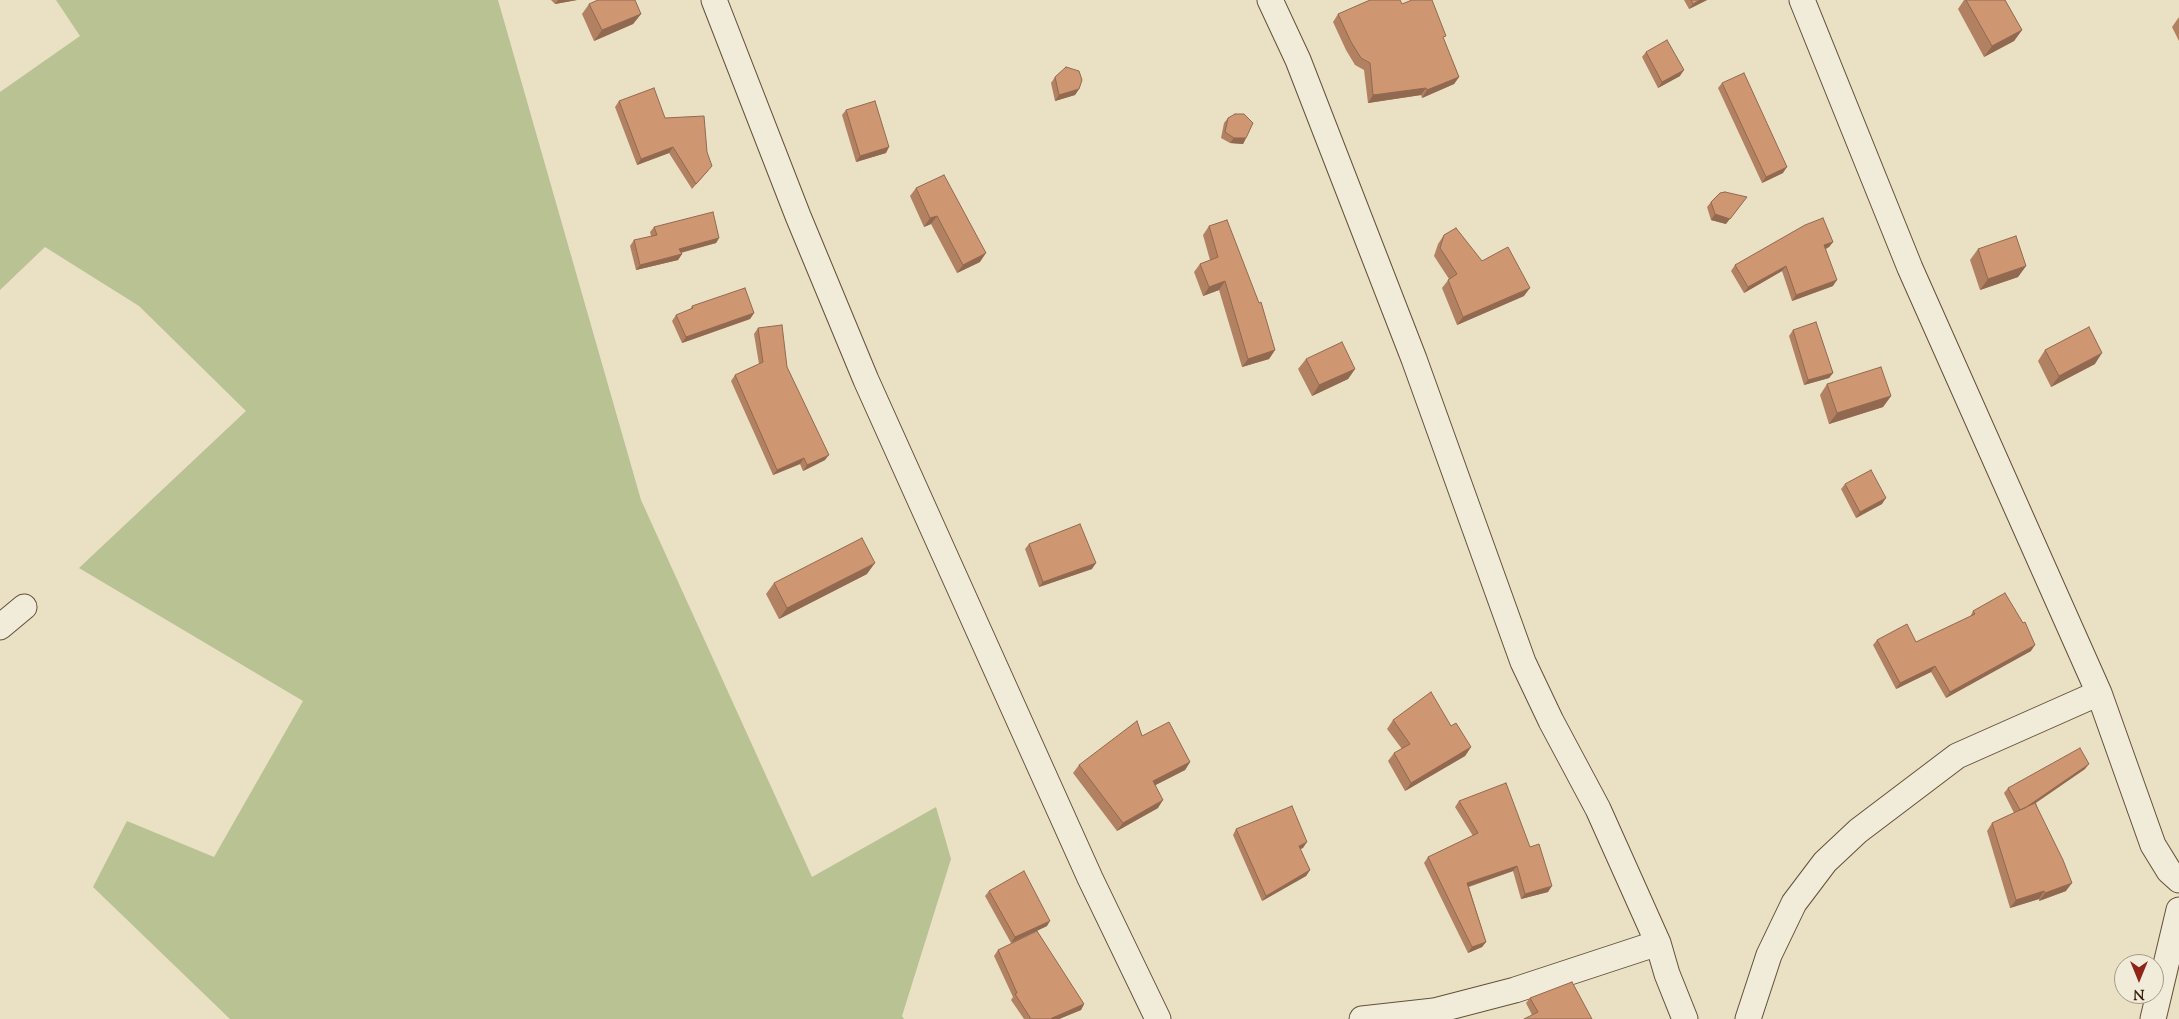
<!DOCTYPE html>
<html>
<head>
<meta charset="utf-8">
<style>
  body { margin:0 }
  #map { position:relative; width:2179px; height:1019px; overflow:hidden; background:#eae0c4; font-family:"Sorts Mill Goudy",serif }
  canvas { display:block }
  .north { position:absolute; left:2114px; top:954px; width:50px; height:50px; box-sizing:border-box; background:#f1ebd9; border:1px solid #a69a86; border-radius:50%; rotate:180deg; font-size:14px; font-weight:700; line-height:20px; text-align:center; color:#36200a }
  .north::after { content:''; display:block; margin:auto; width:18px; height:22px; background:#8f2418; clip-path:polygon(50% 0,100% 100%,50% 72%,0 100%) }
</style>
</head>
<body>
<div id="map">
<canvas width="2179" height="1019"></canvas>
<div class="north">N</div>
</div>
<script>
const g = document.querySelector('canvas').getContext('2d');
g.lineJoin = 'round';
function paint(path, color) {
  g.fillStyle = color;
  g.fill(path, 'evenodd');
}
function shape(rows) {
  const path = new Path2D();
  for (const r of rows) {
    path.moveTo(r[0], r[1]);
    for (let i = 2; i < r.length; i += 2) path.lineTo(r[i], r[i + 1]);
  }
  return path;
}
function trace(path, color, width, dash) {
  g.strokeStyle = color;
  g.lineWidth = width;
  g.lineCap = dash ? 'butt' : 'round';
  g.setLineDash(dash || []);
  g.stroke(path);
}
const green = shape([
  [56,0,498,0,641,500,812,877,936,807,951,859,902,1016,904,1019,230,1019,93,887,127,821,214,857,303,701,79,568,246,411,139,306,45,247,0,290,0,92,80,36]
]);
const street = shape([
  [714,0,798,216,866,380,1090,878,1158,1019],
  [1270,0,1298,60,1414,359,1523,662,1551,721,1598,809,1658,943,1667,974,1685,1019],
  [1802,0,1910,268,2099,693,2153,845,2169,871,2179,880],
  [0,627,24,607],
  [1362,1019,1434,1011,1515,990,1658,943],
  [1748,1019,1769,955,1794,903,1825,862,1858,831,1957,756,2099,693],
  [2153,1019,2179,910]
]);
const wall = shape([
  [551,0,577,0,555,4],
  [1684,0,1707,0,1689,9],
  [1964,0,2005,0,2022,30,2014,41,1984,57,1958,9],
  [589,4,641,14,633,24,594,41,582,14],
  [1402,4,1444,40,1459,77,1454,84,1422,98,1421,95,1368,103,1364,70,1355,65,1346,50,1333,22,1338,14],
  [2179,17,2179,41,2172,27],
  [1646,52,1680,76,1658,88,1642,57],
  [1055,77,1079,89,1075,95,1055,101,1051,83],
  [1722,83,1783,173,1762,183,1718,88],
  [619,101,665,118,708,171,692,189,669,153,637,165,615,107],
  [846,110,886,153,856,162,842,115],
  [1228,118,1246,138,1243,144,1230,143,1221,138,1224,123],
  [916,188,980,262,957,273,931,224,924,227,910,196],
  [1711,202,1726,224,1711,220,1707,207],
  [1209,226,1275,350,1269,359,1242,367,1219,290,1203,296,1194,272,1200,264,1210,260,1203,235],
  [654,227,719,238,716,243,681,253,682,254,678,260,636,270,630,246,634,240,651,236,650,232],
  [1444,235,1482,261,1524,296,1457,325,1442,288,1449,279,1434,256,1438,244],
  [1833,242,1829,247,1826,249,1833,286,1792,301,1782,271,1744,293,1731,271,1735,265],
  [1978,249,2026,266,2018,277,1980,290,1970,260],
  [692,306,754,313,750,319,682,343,672,321,676,315,690,310],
  [758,328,787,367,825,460,803,471,800,464,773,475,731,381,735,375,759,364,754,334],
  [1793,330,1833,373,1829,378,1804,385,1789,336],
  [2045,350,2095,364,2051,387,2038,361],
  [1306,359,1355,369,1348,379,1312,396,1298,369],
  [1827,384,1891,396,1883,407,1829,424,1820,395],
  [1845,484,1882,504,1856,518,1841,489],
  [1029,544,1092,569,1039,587,1025,549],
  [867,574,779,619,766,594,774,583],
  [1973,611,2031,651,1946,698,1931,672,1896,689,1873,645,1877,640,1916,642,1970,617],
  [1393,720,1451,726,1471,747,1465,756,1405,791,1388,761,1394,753,1402,749,1387,729],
  [1142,736,1190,762,1185,770,1155,785,1158,808,1117,831,1073,773,1079,765],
  [2085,769,2036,803,2066,891,2039,901,2039,899,2010,908,1987,831,1992,823,2014,813,2004,793,2008,788],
  [1459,801,1530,847,1548,892,1521,899,1513,871,1469,887,1486,942,1482,947,1468,953,1424,863,1428,857,1473,836,1455,807],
  [1236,829,1303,848,1300,849,1310,870,1306,876,1262,901,1233,835],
  [989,891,1047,926,1011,943,985,896],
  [998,950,1084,1004,1081,1010,1059,1019,1024,1019,1011,1000,1013,997,994,956],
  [1530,998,1592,1019,1532,1015,1526,1003]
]);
const shadedWall = shape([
  [558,0,577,0,555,4],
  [1700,0,1707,0,1689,9,1693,4],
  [641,14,633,24,594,41,602,30],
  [2022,30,2014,41,1984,57,1992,46],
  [1684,70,1680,76,1658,88,1662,82],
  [1459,77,1454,84,1422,98,1427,90],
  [1426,88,1421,95,1368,103,1373,95],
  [1079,89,1075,95,1055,101,1059,95],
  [1234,138,1246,138,1243,144,1230,143],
  [673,147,669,153,637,165,641,159],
  [889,147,886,153,856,162,860,156],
  [1787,167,1783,173,1762,183,1766,177],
  [1743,202,1726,224,1711,220,1715,214],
  [937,216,931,224,924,227,930,218],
  [719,238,716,243,675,254,679,249],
  [1833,242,1829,247,1821,251,1824,245],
  [986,253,980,262,957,273,963,265],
  [682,254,678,260,636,270,640,265],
  [1786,266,1782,271,1744,293,1748,287],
  [2026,266,2018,277,1980,290,1988,279],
  [1837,280,1833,286,1792,301,1796,295],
  [1225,281,1219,290,1203,296,1209,287],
  [1530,288,1524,296,1457,325,1463,317],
  [754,313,750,319,682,343,686,337],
  [1275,350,1269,359,1242,367,1248,359],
  [2102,353,2095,364,2051,387,2059,376],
  [1355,369,1348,379,1312,396,1319,385],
  [1833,373,1829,378,1804,385,1808,380],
  [1891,396,1883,407,1829,424,1837,413],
  [829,455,825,460,803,471,807,465],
  [804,458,800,464,773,475,777,470],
  [1886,498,1882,504,1856,518,1860,512],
  [875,563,867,574,779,619,787,608],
  [1096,563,1092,569,1039,587,1043,582],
  [2035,645,2031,651,1946,698,1950,692],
  [1935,666,1931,672,1896,689,1900,683],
  [1471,747,1465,756,1405,791,1411,783],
  [1190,762,1185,770,1148,789,1153,781],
  [2089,764,2085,769,2016,816,2020,811],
  [1163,800,1158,808,1117,831,1123,823],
  [1307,842,1303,848,1295,851,1299,846],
  [1517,866,1513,871,1464,888,1467,883],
  [1310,870,1306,876,1262,901,1266,896],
  [2072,883,2066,891,2039,901,2045,893],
  [1552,886,1548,892,1521,899,1525,894],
  [2044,891,2039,899,2010,908,2016,900],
  [1050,921,1047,926,1011,943,1015,937],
  [1486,942,1482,947,1468,953,1472,947],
  [1084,1004,1081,1010,1059,1019,1050,1019]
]);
const building = shape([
  [598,0,635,0,641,14,602,30,589,4,598,0],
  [1370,0,1400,0,1402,4,1412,0,1432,0,1446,36,1443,37,1459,77,1427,90,1426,88,1373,95,1370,63,1361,58,1351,42,1338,14,1370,0],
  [1691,0,1700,0,1693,4,1691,0],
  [1966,0,2005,0,2022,30,1992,46,1966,0],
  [1667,40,1684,70,1662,82,1646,52,1667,40],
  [1066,67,1079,71,1082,80,1079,89,1059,95,1055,77,1066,67],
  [1744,73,1787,167,1766,177,1722,83,1744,73],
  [654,88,665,118,704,116,707,152,712,166,696,184,673,147,641,159,619,101,654,88],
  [875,101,889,147,860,156,846,110,875,101],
  [1235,114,1244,114,1253,123,1246,138,1234,138,1225,132,1228,118,1235,114],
  [944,175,986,253,963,265,937,216,930,218,916,188,944,175],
  [1725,192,1747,197,1730,219,1715,214,1711,202,1720,193,1725,192],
  [713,212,719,238,679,249,682,254,640,265,634,240,657,235,654,227,713,212],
  [1823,218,1833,242,1824,245,1837,280,1796,295,1786,266,1748,287,1735,265,1805,225,1823,218],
  [1227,220,1259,303,1261,302,1275,350,1248,359,1225,281,1209,287,1200,264,1218,257,1209,226,1227,220],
  [1456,228,1482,261,1508,247,1530,288,1463,317,1448,280,1457,274,1440,248,1444,235,1456,228],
  [2016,236,2026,266,1988,279,1978,249,2016,236],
  [745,288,754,313,686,337,676,315,693,308,692,306,745,288],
  [1816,322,1833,373,1808,380,1793,330,1816,322],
  [782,325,787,367,829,455,807,465,804,458,777,470,735,375,763,362,758,328,782,325],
  [2089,327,2102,353,2059,376,2045,350,2089,327],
  [1342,342,1355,369,1319,385,1306,359,1342,342],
  [1881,367,1891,396,1837,413,1827,384,1881,367],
  [1871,470,1886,498,1860,512,1845,484,1871,470],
  [1080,524,1096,563,1043,582,1029,544,1080,524],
  [862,538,875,563,787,608,774,583,862,538],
  [2005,593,2023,623,2025,622,2035,645,1950,692,1935,666,1900,683,1877,640,1907,624,1916,642,1975,614,1973,611,2005,593],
  [1431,692,1451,726,1456,723,1471,747,1411,783,1394,753,1410,744,1393,720,1431,692],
  [1137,721,1142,736,1169,722,1190,762,1153,781,1163,800,1123,823,1079,765,1137,721],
  [2080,748,2089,764,2025,808,2020,810,2008,788,2080,748],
  [1506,783,1530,847,1539,844,1552,886,1525,894,1517,866,1467,883,1486,942,1472,947,1428,857,1478,833,1459,801,1506,783],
  [2035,803,2063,860,2072,883,2045,893,2044,891,2016,900,1992,823,2035,803],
  [1292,806,1307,842,1299,846,1310,870,1266,896,1236,829,1292,806],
  [1024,871,1050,921,1015,937,989,891,1024,871],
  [1037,931,1084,1004,1050,1019,1031,1019,1015,994,1017,993,998,950,1037,931],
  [1572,982,1592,1019,1524,1019,1538,1012,1530,998,1572,982]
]);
paint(green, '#b8c293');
trace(street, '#635038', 27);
trace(street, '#f1ebd9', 25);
paint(wall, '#b28162');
paint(shadedWall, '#916950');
paint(building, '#cf9672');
trace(building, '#916950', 1);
</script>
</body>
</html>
